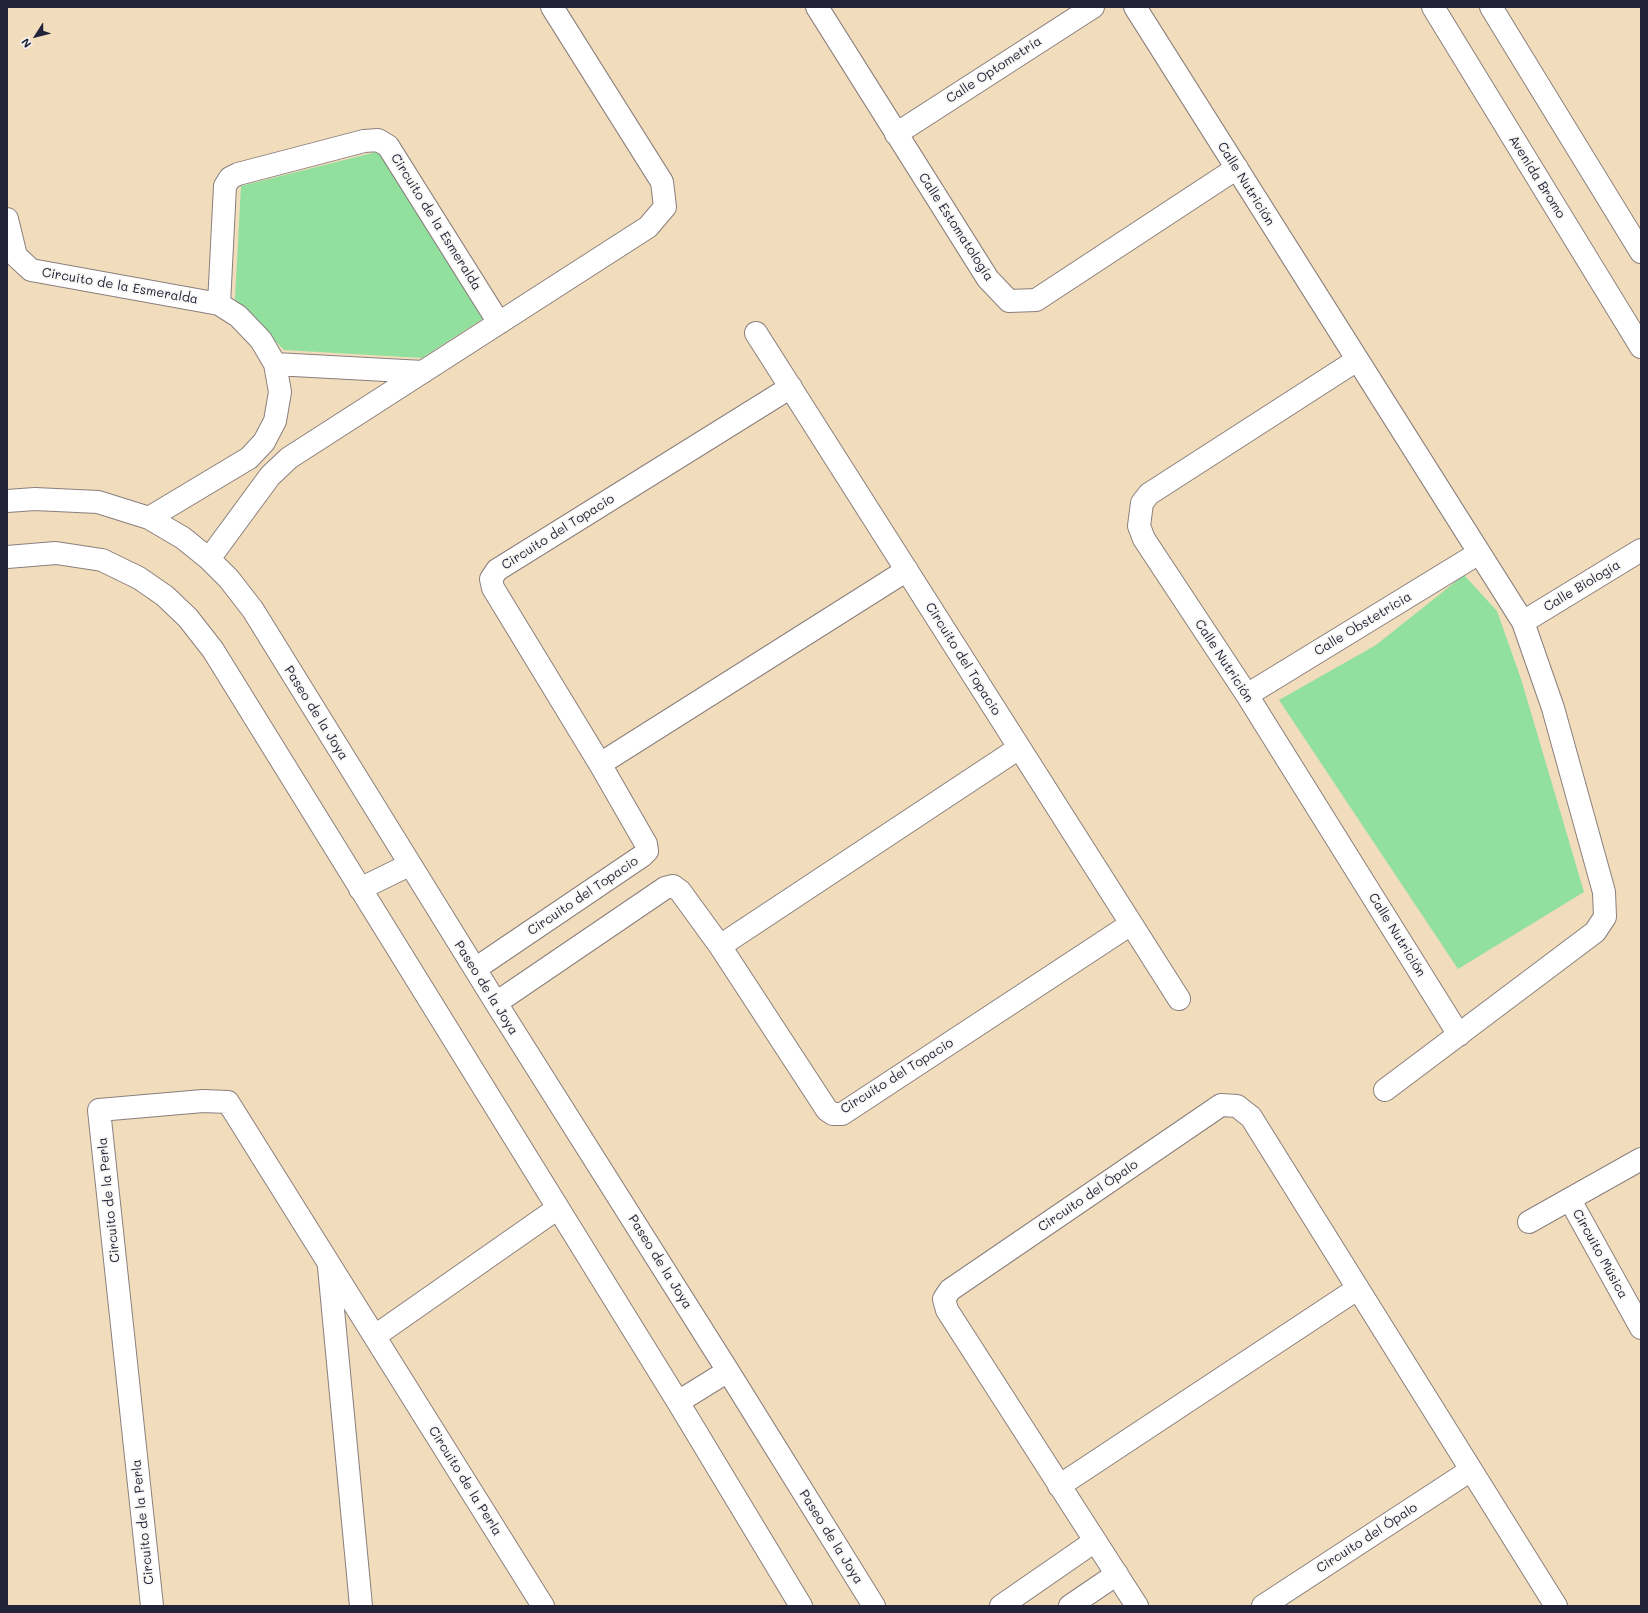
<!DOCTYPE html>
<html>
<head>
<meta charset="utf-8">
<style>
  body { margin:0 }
  #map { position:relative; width:1648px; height:1613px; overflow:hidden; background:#f1dcbc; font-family:Mali,sans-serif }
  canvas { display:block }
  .frame { position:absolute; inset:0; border:8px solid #22223b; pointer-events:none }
  .north { position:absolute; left:16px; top:16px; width:40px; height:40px; -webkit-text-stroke:3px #f6f6f2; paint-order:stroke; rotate:234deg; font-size:11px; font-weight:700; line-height:16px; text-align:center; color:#22223b }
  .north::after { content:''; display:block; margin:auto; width:14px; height:18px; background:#22223b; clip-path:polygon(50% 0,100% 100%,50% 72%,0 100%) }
</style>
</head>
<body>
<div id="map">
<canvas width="1648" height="1613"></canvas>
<div class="frame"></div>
<div class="north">N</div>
</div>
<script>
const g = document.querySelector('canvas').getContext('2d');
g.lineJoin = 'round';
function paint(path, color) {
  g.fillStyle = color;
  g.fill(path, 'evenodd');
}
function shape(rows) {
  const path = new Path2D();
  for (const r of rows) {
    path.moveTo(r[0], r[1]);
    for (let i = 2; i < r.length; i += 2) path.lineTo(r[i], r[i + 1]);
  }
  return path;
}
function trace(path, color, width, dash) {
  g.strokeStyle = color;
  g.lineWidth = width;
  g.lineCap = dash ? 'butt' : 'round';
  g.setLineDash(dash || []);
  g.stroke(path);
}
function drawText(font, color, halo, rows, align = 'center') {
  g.font = font + ' Mali,sans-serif';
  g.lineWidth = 3.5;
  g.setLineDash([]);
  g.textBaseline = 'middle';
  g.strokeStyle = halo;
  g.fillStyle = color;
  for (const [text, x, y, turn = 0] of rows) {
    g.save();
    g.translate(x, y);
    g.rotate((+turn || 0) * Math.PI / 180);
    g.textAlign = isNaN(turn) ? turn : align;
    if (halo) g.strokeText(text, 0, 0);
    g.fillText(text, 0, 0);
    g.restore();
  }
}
const green = shape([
  [380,151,484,318,422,358,284,350,235,299,241,186],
  [1464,575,1497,611,1521,679,1584,892,1458,969,1279,700,1376,645]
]);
const minor = shape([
  [817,7,988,279,1009,301,1036,300,1237,168],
  [1135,7,1523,622,1553,708,1604,892,1605,917,1595,932,1385,1090],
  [896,134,1093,7],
  [7,219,16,256,31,270,219,304,238,316,261,340,275,364,280,392,275,421,264,442,249,458,149,518],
  [219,304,225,186,230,178,238,174,364,141,378,140,388,146,499,323],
  [756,333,1179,999],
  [1357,360,1149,494,1142,503,1139,526,1144,539,1247,695,1459,1035],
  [275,364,423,372],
  [7,501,35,499,98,502,149,518,183,538,209,559,229,579,253,610,496,1003,728,1371,874,1606],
  [7,557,56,553,102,560,139,578,165,596,188,618,213,650,678,1402,801,1606],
  [209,559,270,476,289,458,648,227,665,207,662,182,552,7],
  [1523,622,1641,550],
  [1247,695,1479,553],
  [600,764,907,570],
  [360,889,409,865],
  [720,946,1019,748],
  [475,969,642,856,647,851,646,844,600,764,493,588,491,579,497,570,791,387],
  [496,1003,665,888,673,886,680,891,720,946,827,1110,833,1114,842,1114,1131,924],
  [1570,1200,1641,1328],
  [1529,1222,1641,1159],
  [329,1267,361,1606],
  [375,1336,558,1208],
  [678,1402,728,1371],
  [1059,1486,1357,1289],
  [152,1606,99,1110,203,1101,228,1102,543,1606],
  [1001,1606,1095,1541],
  [1070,1606,1117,1574],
  [1137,1606,947,1310,944,1299,950,1290,1221,1105,1237,1106,1251,1117,1556,1606],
  [1263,1606,1471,1470]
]);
const tertiary = shape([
  [1433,7,1641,347],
  [1491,7,1641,252]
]);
const streetNames = [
  ["Calle Optometría",994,70,-33],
  ["Avenida Bromo",1537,177,58],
  ["Calle Nutrición",1246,184,58],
  ["Circuito de la Esmeralda",436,222,58],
  ["Calle Estomatología",956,227,57],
  ["Circuito de la Esmeralda",120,286,10],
  ["Circuito del Topacio",558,532,-32],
  ["Calle Biología",1582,586,-31],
  ["Calle Obstetricia",1363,624,-31],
  ["Circuito del Topacio",963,659,58],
  ["Calle Nutrición",1224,661,57],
  ["Paseo de la Joya",316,713,58],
  ["Circuito del Topacio",583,896,-34],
  ["Calle Nutrición",1397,935,58],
  ["Paseo de la Joya",486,988,58],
  ["Circuito del Topacio",897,1076,-32],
  ["Circuito del Ópalo",1088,1196,-34],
  ["Circuito de la Perla",109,1200,-96],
  ["Circuito Música",1600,1254,61],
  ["Paseo de la Joya",660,1262,58],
  ["Circuito de la Perla",465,1481,58],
  ["Circuito de la Perla",143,1522,-96],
  ["Paseo de la Joya",831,1537,58],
  ["Circuito del Ópalo",1367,1538,-33]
];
paint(green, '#91e09e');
trace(minor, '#8a7f7c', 24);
trace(tertiary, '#8a7f7c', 24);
trace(minor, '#fff', 22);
trace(tertiary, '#fff', 22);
drawText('13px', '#22223b', '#f6f6f2', streetNames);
</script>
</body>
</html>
